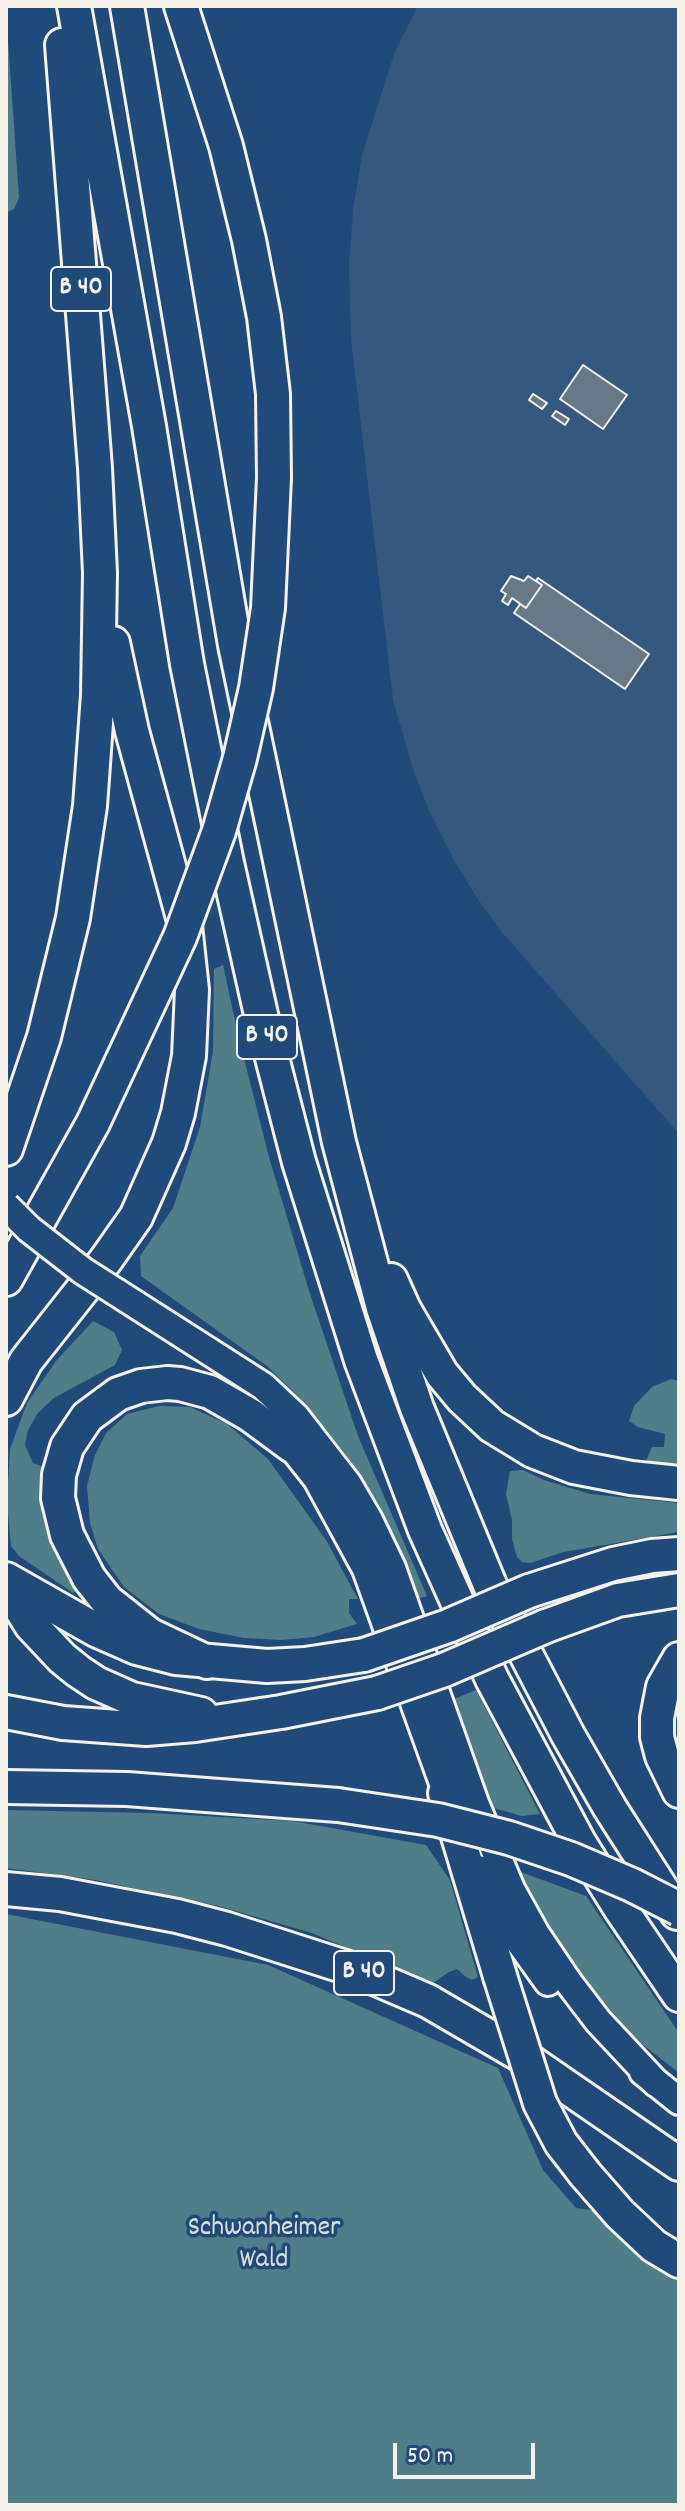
<!DOCTYPE html>
<html>
<head>
<meta charset="utf-8">
<style>
  body { margin:0 }
  #map { position:relative; width:685px; height:2511px; overflow:hidden; background:#1f4a7a; font-family:Dekko,sans-serif }
  canvas { display:block }
  .frame { position:absolute; inset:0; border:8px solid #f4f1e8; pointer-events:none }
  .scale { position:absolute; left:393px; top:2443px; width:142px; height:36px; box-sizing:border-box; border:4px solid #f4f1e8; border-top:0; padding-left:10px; font-size:24px; line-height:28px; white-space:nowrap; color:#f4f1e8; -webkit-text-stroke:6px #1f4a7a; paint-order:stroke }
</style>
</head>
<body>
<div id="map">
<canvas width="685" height="2511"></canvas>
<div class="frame"></div>
<div class="scale">50 m</div>
</div>
<script>
const g = document.querySelector('canvas').getContext('2d');
g.lineJoin = 'round';
function paint(path, color) {
  g.fillStyle = color;
  g.fill(path, 'evenodd');
}
function shape(rows) {
  const path = new Path2D();
  for (const r of rows) {
    path.moveTo(r[0], r[1]);
    for (let i = 2; i < r.length; i += 2) path.lineTo(r[i], r[i + 1]);
  }
  return path;
}
function trace(path, color, width, dash) {
  g.strokeStyle = color;
  g.lineWidth = width;
  g.lineCap = dash ? 'butt' : 'round';
  g.setLineDash(dash || []);
  g.stroke(path);
}
function drawText(font, color, halo, rows, align = 'center') {
  g.font = font + ' Dekko,sans-serif';
  g.lineWidth = 7;
  g.setLineDash([]);
  g.textBaseline = 'middle';
  g.strokeStyle = halo;
  g.fillStyle = color;
  for (const [text, x, y, turn = 0] of rows) {
    g.save();
    g.translate(x, y);
    g.rotate((+turn || 0) * Math.PI / 180);
    g.textAlign = isNaN(turn) ? turn : align;
    if (halo) g.strokeText(text, 0, 0);
    g.fillText(text, 0, 0);
    g.restore();
  }
}
const built = shape([
  [418,6,679,6,679,1134,500,930,477,898,456,864,429,811,413,769,393,700,351,339,349,265,353,210,362,155,395,51]
]);
const green = shape([
  [6,11,19,198,14,209,6,213],
  [223,965,239,1039,269,1157,309,1291,358,1436,427,1596,417,1599,394,1543,350,1460,306,1404,267,1366,141,1276,140,1256,173,1208,200,1127,213,1051,214,969],
  [93,1321,114,1332,122,1350,115,1365,54,1398,38,1413,28,1430,25,1445,33,1463,44,1467,49,1524,64,1566,80,1589,73,1593,19,1556,11,1546,7,1501,10,1449,27,1403,56,1361],
  [671,1379,679,1381,679,1466,646,1461,652,1447,664,1447,665,1434,638,1427,629,1421,634,1406,652,1387],
  [159,1406,190,1407,227,1424,268,1459,326,1540,358,1599,349,1599,349,1613,357,1624,314,1637,282,1640,244,1638,199,1629,159,1614,124,1587,98,1549,90,1523,87,1486,95,1455,106,1433,127,1414],
  [523,1470,544,1480,590,1494,679,1503,679,1532,564,1552,530,1563,522,1562,517,1557,512,1539,512,1520,506,1494,510,1471],
  [476,1690,540,1814,522,1816,490,1807,454,1699],
  [6,1810,150,1813,293,1821,426,1845,450,1880,478,1977,472,1980,466,1977,457,1969,449,1972,432,1984,312,1933,218,1906,95,1880,6,1868],
  [518,1871,586,1896,679,2033,679,2073,633,2037,586,1986,552,1936],
  [6,1914,268,1965,498,2068,543,2170,576,2208,599,2211,656,2265,679,2278,679,2505,6,2505]
]);
const building = shape([
  [583,365,627,395,603,429,560,399,583,365],
  [533,394,547,403,542,409,529,400,533,394],
  [556,411,569,419,565,425,552,416,556,411],
  [511,576,524,581,528,576,542,585,526,608,512,598,508,605,502,601,506,594,501,591,511,576],
  [538,578,649,654,625,689,514,613,520,604,526,608,542,585,536,581,538,578]
]);
const secondary = shape([
  [116,1292,263,1386,296,1417,348,1484,369,1520,392,1568,475,1803,511,1889,536,1934,569,1983,598,2021,656,2083],
  [279,1431,317,1479,366,1569,453,1811],
  [478,1869,512,1932,548,1982],
  [643,2072,679,2101]
]);
const highway = shape([
  [74,6,149,426,187,664,227,863,262,1019,299,1162,361,1360,425,1530,492,1679,579,1842,620,1908,679,1995],
  [127,6,235,645,339,1142,383,1308,417,1408,490,1585,568,1735,610,1808,677,1913],
  [181,6,226,146,249,240,264,317,273,394,274,478],
  [6,1149,44,1037,73,918,90,806,98,695,100,573,95,468,62,45],
  [6,1279,93,1123,122,1061],
  [391,1280,404,1309,442,1374,462,1398,492,1426,533,1451,574,1467,631,1478,679,1483],
  [6,1399,26,1361,105,1261,136,1217,169,1143,178,1113,189,1056,192,990,185,925,132,731,113,643],
  [6,1579,96,1630,137,1648,176,1658,267,1666,305,1664,364,1655],
  [6,1585,31,1625,62,1658,78,1671,96,1683,132,1699,201,1714],
  [529,1591,613,1564,652,1556,679,1554],
  [546,1626,618,1600,679,1590],
  [679,1659,663,1687,657,1718,657,1737,662,1756,679,1791],
  [207,1662,150,1635,107,1601,89,1578,67,1535,58,1498,59,1475,67,1447,87,1417,118,1394,141,1386,167,1383,180,1384,210,1392,250,1415,292,1446],
  [6,1712,63,1723,146,1729,195,1725,281,1712,377,1693],
  [6,1787,127,1789,338,1805],
  [445,1793,500,1976],
  [6,1889,60,1894,177,1916,227,1929,358,1971,428,2001,519,2054,679,2164],
  [585,2174,620,2214,654,2246,679,2261]
]);
const secondaryBridge = shape([
  [6,1206,29,1229,83,1271,116,1292]
]);
const highwayBridge = shape([
  [122,1061,180,937,219,831,240,758,256,688,268,608,274,478],
  [364,1655,448,1626,529,1591],
  [377,1693,444,1670,546,1626],
  [338,1805,438,1820,509,1838,571,1859,632,1885,679,1909],
  [500,1976,540,2103,561,2143,585,2174]
]);
const shields = [
  [81,289,60],
  [267,1037,60],
  [364,1973,60]
];
const shieldNames = [
  ["B 40",81,289],
  ["B 40",267,1037],
  ["B 40",364,1973]
];
const parkNames = [
  ["Schwanheimer",264,2230],
  ["Wald",264,2262]
];
paint(built, '#35587e');
paint(green, '#4f7e88');
paint(building, '#677987');
trace(building, '#f4f1e8', 2);
trace(secondary, '#f4f1e8', 32);
trace(highway, '#f4f1e8', 38);
trace(secondary, '#1f4a7a', 26);
trace(highway, '#1f4a7a', 32);
trace(secondaryBridge, '#f4f1e8', 32, []);
trace(highwayBridge, '#f4f1e8', 38, []);
trace(secondaryBridge, '#1f4a7a', 26);
trace(highwayBridge, '#1f4a7a', 32);
for (const [x, y, w] of shields) {
  const box = new Path2D();
  box.roundRect(x - w / 2, y - 22, w, 44, 6);
  g.fillStyle = '#1f4a7a';
  g.fill(box);
  trace(box, '#f4f1e8', 2);
}
drawText('bold 26px', '#f4f1e8', null, shieldNames);
drawText('28px', '#dbe0da', '#1f4a7a', parkNames);
</script>
</body>
</html>
